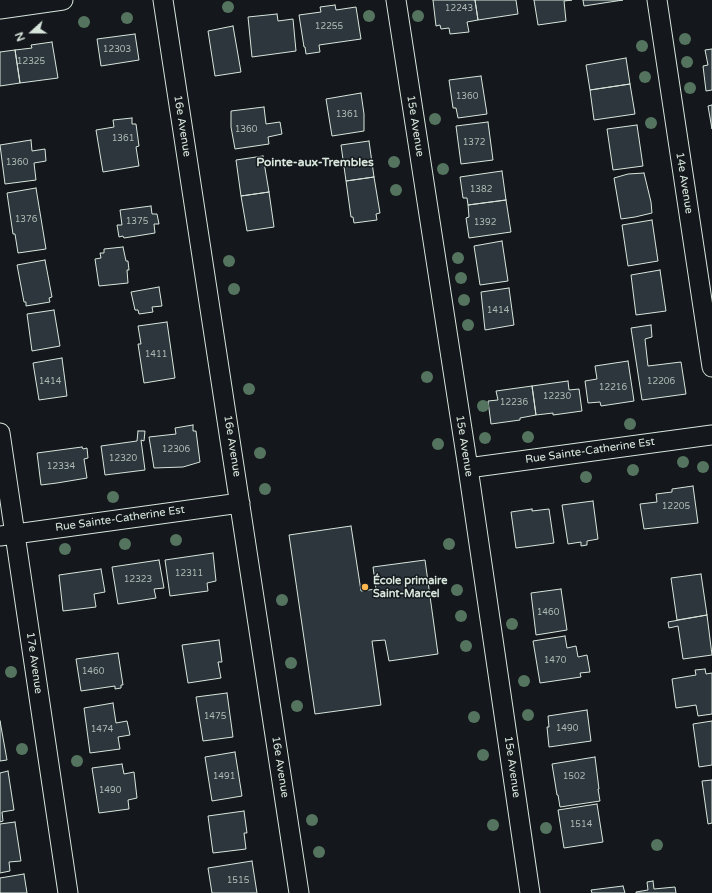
<!DOCTYPE html>
<html>
<head>
<meta charset="utf-8">
<style>
  body { margin:0 }
  #map { position:relative; width:712px; height:893px; overflow:hidden; background:#14181c; font-family:"Varela Round",sans-serif }
  canvas { display:block }
  .north { position:absolute; left:12px; top:12px; width:40px; height:40px; -webkit-text-stroke:3px #14181c; paint-order:stroke; rotate:249deg; font-size:11px; font-weight:700; line-height:16px; text-align:center; color:#d8e6dc }
  .north::after { content:''; display:block; margin:auto; width:14px; height:18px; background:#d8e6dc; clip-path:polygon(50% 0,100% 100%,50% 72%,0 100%) }
</style>
</head>
<body>
<div id="map">
<canvas width="712" height="893"></canvas>
<div class="north">N</div>
</div>
<script>
const g = document.querySelector('canvas').getContext('2d');
g.lineJoin = 'round';
function paint(path, color) {
  g.fillStyle = color;
  g.fill(path, 'evenodd');
}
function shape(rows) {
  const path = new Path2D();
  for (const r of rows) {
    path.moveTo(r[0], r[1]);
    for (let i = 2; i < r.length; i += 2) path.lineTo(r[i], r[i + 1]);
  }
  return path;
}
function trace(path, color, width, dash) {
  g.strokeStyle = color;
  g.lineWidth = width;
  g.lineCap = dash ? 'butt' : 'round';
  g.setLineDash(dash || []);
  g.stroke(path);
}
function drawText(font, color, halo, rows, align = 'center') {
  g.font = font + ' "Varela Round",sans-serif';
  g.lineWidth = 3;
  g.setLineDash([]);
  g.textBaseline = 'middle';
  g.strokeStyle = halo;
  g.fillStyle = color;
  for (const [text, x, y, turn = 0] of rows) {
    g.save();
    g.translate(x, y);
    g.rotate((+turn || 0) * Math.PI / 180);
    g.textAlign = isNaN(turn) ? turn : align;
    if (halo) g.strokeText(text, 0, 0);
    g.fillText(text, 0, 0);
    g.restore();
  }
}
const building = shape([
  [433,0,475,0,478,20,467,22,469,32,450,34,449,28,441,29,440,25,436,26,433,0],
  [475,0,516,0,518,14,478,20,475,0],
  [534,0,572,0,564,1,566,21,538,25,534,0],
  [583,0,623,0,584,6,583,0],
  [335,5,336,10,356,7,361,39,319,45,320,52,306,54,305,47,304,47,299,15,321,12,320,7,335,5],
  [277,14,278,21,293,19,296,51,252,57,248,17,277,14],
  [233,26,241,72,215,76,208,31,233,26],
  [135,34,139,60,101,66,97,39,135,34],
  [52,42,58,78,20,83,15,50,32,48,31,45,52,42],
  [712,49,712,90,706,91,703,66,708,65,705,50,712,49],
  [15,50,20,83,0,86,0,52,15,50],
  [626,58,630,84,590,90,586,65,626,58],
  [481,76,487,114,458,118,456,108,453,108,449,80,481,76],
  [630,84,635,114,594,120,590,90,630,84],
  [361,93,364,114,364,131,332,136,326,99,361,93],
  [712,105,712,129,708,106,712,105],
  [264,107,266,124,280,122,282,134,268,137,269,144,235,149,231,127,231,111,264,107],
  [132,118,132,124,136,124,139,146,136,147,139,166,103,172,96,130,114,127,113,120,132,118],
  [488,122,493,160,461,164,456,126,488,122],
  [637,125,643,166,613,170,607,129,637,125],
  [31,140,32,151,45,149,46,161,34,163,36,180,5,184,0,145,31,140],
  [369,141,374,177,346,181,341,145,369,141],
  [263,156,269,192,241,196,236,160,263,156],
  [502,171,506,200,468,205,467,198,463,198,460,177,502,171],
  [644,173,651,202,652,213,635,217,621,219,614,178,628,174,644,173],
  [374,177,380,213,376,214,377,220,354,223,353,217,351,217,346,181,374,177],
  [36,188,46,249,18,253,15,234,13,234,7,193,36,188],
  [269,192,274,227,247,231,241,196,269,192],
  [506,200,511,232,469,238,466,218,469,217,468,205,506,200],
  [151,206,152,214,157,214,159,224,154,224,155,233,124,238,123,236,119,237,117,225,122,225,120,210,151,206],
  [652,220,658,261,628,266,622,225,652,220],
  [502,241,508,281,480,285,474,246,502,241],
  [123,247,126,261,128,261,129,270,127,270,128,283,99,286,95,259,101,258,100,253,104,253,104,249,123,247],
  [45,260,52,297,49,298,50,302,26,306,26,302,24,302,17,265,45,260],
  [660,270,666,311,636,315,631,275,660,270],
  [159,287,162,306,152,307,153,312,139,314,138,310,135,310,131,292,159,287],
  [509,288,514,325,485,330,481,292,509,288],
  [54,310,60,346,32,351,27,314,54,310],
  [167,322,175,378,144,383,138,344,141,344,138,326,167,322],
  [651,325,652,337,645,339,648,366,681,362,686,394,642,400,631,328,651,325],
  [62,358,67,396,39,400,33,363,62,358],
  [628,361,634,401,601,406,600,402,588,403,585,381,597,379,595,366,628,361],
  [568,381,569,390,579,389,582,411,553,415,553,413,536,415,532,386,568,381],
  [532,386,536,415,520,418,520,420,491,424,488,401,498,400,496,391,532,386],
  [193,425,193,431,196,431,200,462,183,467,154,468,149,437,176,434,175,428,193,425],
  [138,431,145,431,144,441,141,440,145,470,105,475,101,446,137,441,138,431],
  [82,447,83,449,87,448,88,458,84,459,87,478,57,483,41,485,37,453,82,447],
  [693,486,698,523,644,529,640,504,657,502,656,494,672,492,672,489,693,486],
  [593,501,598,539,587,541,587,545,581,546,581,542,568,544,562,505,593,501],
  [532,509,532,511,549,509,554,543,516,548,511,512,532,509],
  [351,526,361,591,376,589,373,567,425,560,438,654,389,661,385,640,372,641,381,705,315,714,289,535,351,526],
  [213,553,216,581,207,583,208,591,170,596,165,560,213,553],
  [159,560,164,588,154,589,156,598,118,604,112,567,159,560],
  [101,569,105,592,94,594,96,607,63,611,59,575,101,569],
  [701,574,707,615,677,620,671,578,701,574],
  [561,589,567,630,536,635,531,593,561,589],
  [707,615,712,655,683,659,678,626,669,628,668,622,707,615],
  [565,636,567,648,576,646,578,657,587,655,590,672,580,673,581,677,540,683,533,641,565,636],
  [219,640,222,662,218,662,221,678,188,683,182,645,219,640],
  [118,653,123,685,121,685,121,688,115,689,115,686,81,691,76,659,118,653],
  [705,669,706,674,712,673,712,714,698,716,696,705,676,708,672,679,696,675,695,670,705,669],
  [227,693,233,737,203,741,196,697,227,693],
  [113,703,116,723,127,721,130,735,118,737,120,749,90,753,84,708,113,703],
  [587,710,591,741,549,747,547,727,549,727,548,716,587,710],
  [0,721,7,760,0,761,0,721],
  [712,721,712,765,699,767,693,724,712,721],
  [235,752,242,796,212,801,205,757,235,752],
  [595,757,599,789,598,789,600,801,560,807,558,795,557,795,552,764,595,757],
  [122,764,124,774,134,772,137,798,128,800,129,809,99,813,92,768,122,764],
  [8,771,14,810,2,812,3,821,0,822,0,773,8,771],
  [712,780,712,823,708,824,702,781,712,780],
  [597,804,603,842,564,848,558,810,597,804],
  [244,811,247,833,244,833,246,849,213,853,208,816,244,811],
  [15,822,21,861,9,862,10,871,0,873,0,824,15,822],
  [252,861,257,893,212,893,208,868,252,861],
  [24,874,27,893,0,893,0,878,24,874],
  [653,881,654,889,675,887,676,893,636,893,636,892,648,890,647,882,653,881],
  [623,886,625,893,592,893,591,890,623,886]
]);
const minor = shape([
  [163,0,299,893],
  [396,0,468,468,530,893],
  [657,0,712,367],
  [0,9,63,0],
  [0,433,68,893],
  [468,468,712,435],
  [0,536,240,503]
]);
const trees = [
  [228,7],
  [369,16],
  [418,16],
  [127,18],
  [84,22],
  [685,39],
  [642,46],
  [687,62],
  [645,77],
  [690,88],
  [435,119],
  [651,123],
  [394,162],
  [443,169],
  [396,190],
  [458,258],
  [229,261],
  [461,278],
  [234,289],
  [464,300],
  [468,325],
  [427,377],
  [249,389],
  [483,406],
  [630,424],
  [528,437],
  [485,438],
  [438,444],
  [260,453],
  [683,462],
  [703,467],
  [633,470],
  [586,477],
  [265,489],
  [113,497],
  [176,540],
  [125,544],
  [449,544],
  [65,549],
  [457,590],
  [282,600],
  [461,616],
  [512,624],
  [466,646],
  [291,663],
  [11,672],
  [524,681],
  [297,706],
  [528,715],
  [474,717],
  [22,749],
  [483,755],
  [77,761],
  [312,820],
  [493,825],
  [546,828],
  [657,845],
  [319,852]
];
const markers = [
  [365,587,4,"#ffb74d"]
];
const numberNames = [
  ["12243",459,9],
  ["12255",329,27],
  ["12303",117,50],
  ["12325",31,62],
  ["1360",467,97],
  ["1361",347,115],
  ["1360",246,130],
  ["1361",123,139],
  ["1372",474,143],
  ["1360",17,163],
  ["1382",481,190],
  ["1376",26,220],
  ["1375",137,222],
  ["1392",485,223],
  ["1414",498,311],
  ["1411",156,355],
  ["1414",50,382],
  ["12206",661,382],
  ["12216",613,388],
  ["12230",557,397],
  ["12236",514,403],
  ["12306",176,450],
  ["12320",123,459],
  ["12334",61,467],
  ["12205",676,507],
  ["12311",189,574],
  ["12323",138,580],
  ["1460",548,613],
  ["1470",555,661],
  ["1460",93,672],
  ["1475",215,717],
  ["1490",567,729],
  ["1474",102,730],
  ["1491",224,777],
  ["1502",574,777],
  ["1490",110,791],
  ["1514",581,825],
  ["1515",238,881]
];
const streetNames = [
  ["16e Avenue",182,126,81],
  ["15e Avenue",415,126,81],
  ["14e Avenue",684,183,81],
  ["16e Avenue",232,446,81],
  ["15e Avenue",464,446,81],
  ["Rue Sainte-Catherine Est",590,451,-8],
  ["Rue Sainte-Catherine Est",120,519,-8],
  ["17e Avenue",34,663,82],
  ["16e Avenue",280,767,81],
  ["15e Avenue",512,767,82]
];
const poiNames = [
  ["École primaire",373,581],
  ["Saint-Marcel",373,594]
];
const neighbourhoodNames = [
  ["Pointe-aux-Trembles",315,163]
];
paint(building, '#2c363c');
trace(building, '#d8e6dc', 1);
trace(minor, '#d8e6dc', 21);
trace(minor, '#14181c', 19);
g.fillStyle = '#55745f';
for (const [x, y] of trees) {
  g.beginPath();
  g.arc(x, y, 6, 0, 2 * Math.PI);
  g.fill();
}
for (const [x, y, r, color] of markers) {
  const dot = new Path2D();
  dot.arc(x, y, r, 0, 2 * Math.PI);
  g.fillStyle = color;
  g.fill(dot);
  trace(dot, '#14181c', 1.5);
}
drawText('9px', '#adbab4', null, numberNames);
drawText('11px', '#d8e6dc', '#14181c', streetNames);
drawText('bold 11px', '#d8e6dc', '#14181c', poiNames, 'left');
drawText('bold 12px', '#d8e6dc', '#14181c', neighbourhoodNames);
</script>
</body>
</html>
